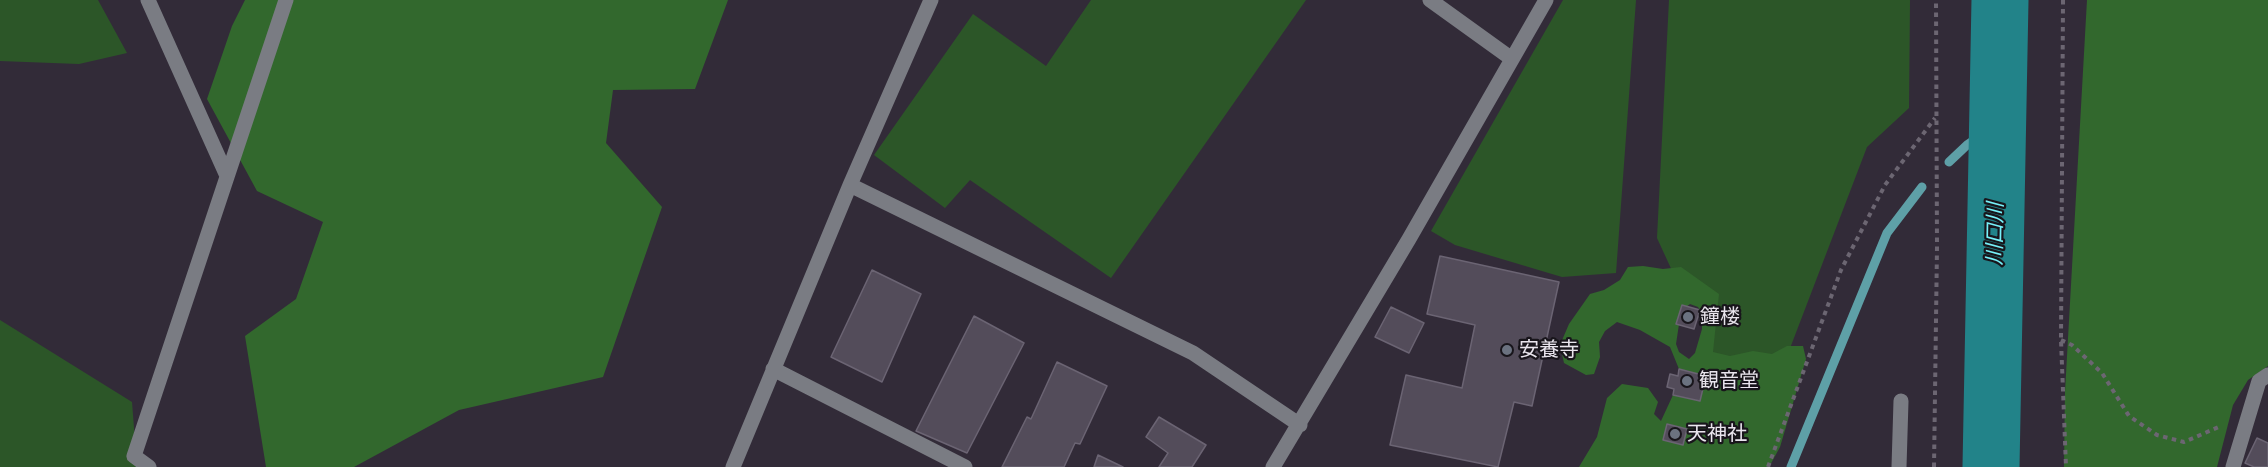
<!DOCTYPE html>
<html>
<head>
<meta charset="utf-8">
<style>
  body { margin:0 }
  canvas { display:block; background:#322b38 }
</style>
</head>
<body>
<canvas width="2268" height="467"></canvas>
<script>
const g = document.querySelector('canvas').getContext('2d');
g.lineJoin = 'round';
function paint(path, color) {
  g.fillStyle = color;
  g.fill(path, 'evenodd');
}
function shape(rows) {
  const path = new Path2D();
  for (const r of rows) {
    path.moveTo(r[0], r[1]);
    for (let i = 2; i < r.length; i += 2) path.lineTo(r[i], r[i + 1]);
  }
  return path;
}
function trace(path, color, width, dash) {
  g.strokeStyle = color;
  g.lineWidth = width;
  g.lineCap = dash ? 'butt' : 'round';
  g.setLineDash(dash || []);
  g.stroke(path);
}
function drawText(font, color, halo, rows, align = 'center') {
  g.font = font + ' Arial,"Noto Sans JP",sans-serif';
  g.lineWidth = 4.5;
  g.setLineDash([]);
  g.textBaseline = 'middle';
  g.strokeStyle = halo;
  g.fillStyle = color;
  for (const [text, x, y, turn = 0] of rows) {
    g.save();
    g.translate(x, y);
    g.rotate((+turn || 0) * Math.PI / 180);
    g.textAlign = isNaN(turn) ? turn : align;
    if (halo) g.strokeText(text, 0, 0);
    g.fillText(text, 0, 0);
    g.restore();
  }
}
const green = shape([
  [0,0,98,0,127,53,79,64,0,61],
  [1091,0,1306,0,1111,278,970,180,945,208,874,155,973,14,1046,66],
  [1563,0,1636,0,1616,273,1562,277,1455,245,1431,231],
  [1669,0,1910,0,1909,108,1867,147,1779,377,1696,362,1713,310,1686,301,1657,238],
  [0,320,132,402,137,467,0,467]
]);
const forest = shape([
  [245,0,728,0,695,89,613,90,606,143,662,207,603,377,459,410,354,467,266,467,245,336,296,299,323,222,257,191,207,99,232,26],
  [2087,0,2268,0,2268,366,2248,380,2233,405,2217,467,2064,467,2065,392],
  [1643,266,1663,269,1681,267,1719,294,1713,352,1730,356,1753,351,1772,354,1787,346,1803,346,1806,359,1780,447,1769,467,1579,467,1597,437,1607,398,1622,384,1648,388,1658,402,1654,414,1661,421,1673,395,1700,401,1703,389,1689,371,1679,369,1670,347,1640,330,1617,322,1605,331,1599,342,1600,357,1594,374,1586,375,1564,363,1560,345,1569,324,1590,294,1604,290,1620,280,1628,267],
  [1690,304,1698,307,1702,313,1702,329,1695,353,1689,359,1679,352,1676,344,1681,311]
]);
const stream = shape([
  [1949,162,1967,145,1999,123],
  [1791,467,1887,233,1922,187]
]);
const river = shape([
  [1991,467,2000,0]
]);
const building = shape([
  [1440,256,1559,282,1532,406,1514,402,1498,467,1390,445,1406,375,1462,388,1475,325,1427,314,1440,256],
  [872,270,921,294,882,382,831,357,872,270],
  [1682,305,1700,310,1694,329,1676,324,1682,305],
  [1391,307,1424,323,1409,353,1375,337,1391,307],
  [974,316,1024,343,967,453,916,431,974,316],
  [1057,362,1107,386,1080,444,1075,443,1064,467,1002,467,1027,417,1031,419,1057,362],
  [1679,369,1706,376,1700,401,1673,395,1674,389,1667,387,1670,374,1678,376,1679,369],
  [1159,417,1206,445,1192,467,1159,467,1168,453,1146,437,1159,417],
  [1667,424,1687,429,1683,445,1663,440,1667,424],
  [2257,438,2268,443,2268,467,2254,467,2245,463,2257,438],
  [1098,455,1123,467,1094,467,1098,455]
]);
const path = shape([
  [2063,0,2061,340,2066,467],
  [2061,340,2072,345,2102,373,2129,416,2157,435,2184,442,2221,426],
  [1768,467,1841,270,1885,185,1935,118],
  [1934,467,1937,247,1936,0]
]);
const minor = shape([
  [148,0,227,176],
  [1430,0,1512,59],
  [850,185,1193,353,1300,425],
  [773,369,965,467],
  [149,467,134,456,286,0],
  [733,467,850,185,931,0],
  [1273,467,1409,239,1546,0],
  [1899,467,1901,401],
  [2233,467,2259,381,2268,375]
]);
const markers = [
  [1688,317,6,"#6b7280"],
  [1507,350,6,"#6b7280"],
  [1687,381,6,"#6b7280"],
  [1675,434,6,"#6b7280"]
];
const poiNames = [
  ["鐘楼",1700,317],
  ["安養寺",1519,350],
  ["観音堂",1699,381],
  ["天神社",1687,434]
];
const waterNames = [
  ["川口川",1996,234,-89]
];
paint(green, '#2c5628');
paint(forest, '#32682d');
trace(stream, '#5ea0a7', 9);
trace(river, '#228389', 57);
paint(building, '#534c5a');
trace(building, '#6b6473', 1.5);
trace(path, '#6c6672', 4, [4.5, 4.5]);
trace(minor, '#7a7c83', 15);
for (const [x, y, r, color] of markers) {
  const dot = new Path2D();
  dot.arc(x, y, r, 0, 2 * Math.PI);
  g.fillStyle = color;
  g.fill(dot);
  trace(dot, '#18151b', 2);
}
drawText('20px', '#e9e5ed', '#18151b', poiNames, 'left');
drawText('italic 21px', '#77f1f9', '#18151b', waterNames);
</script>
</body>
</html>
